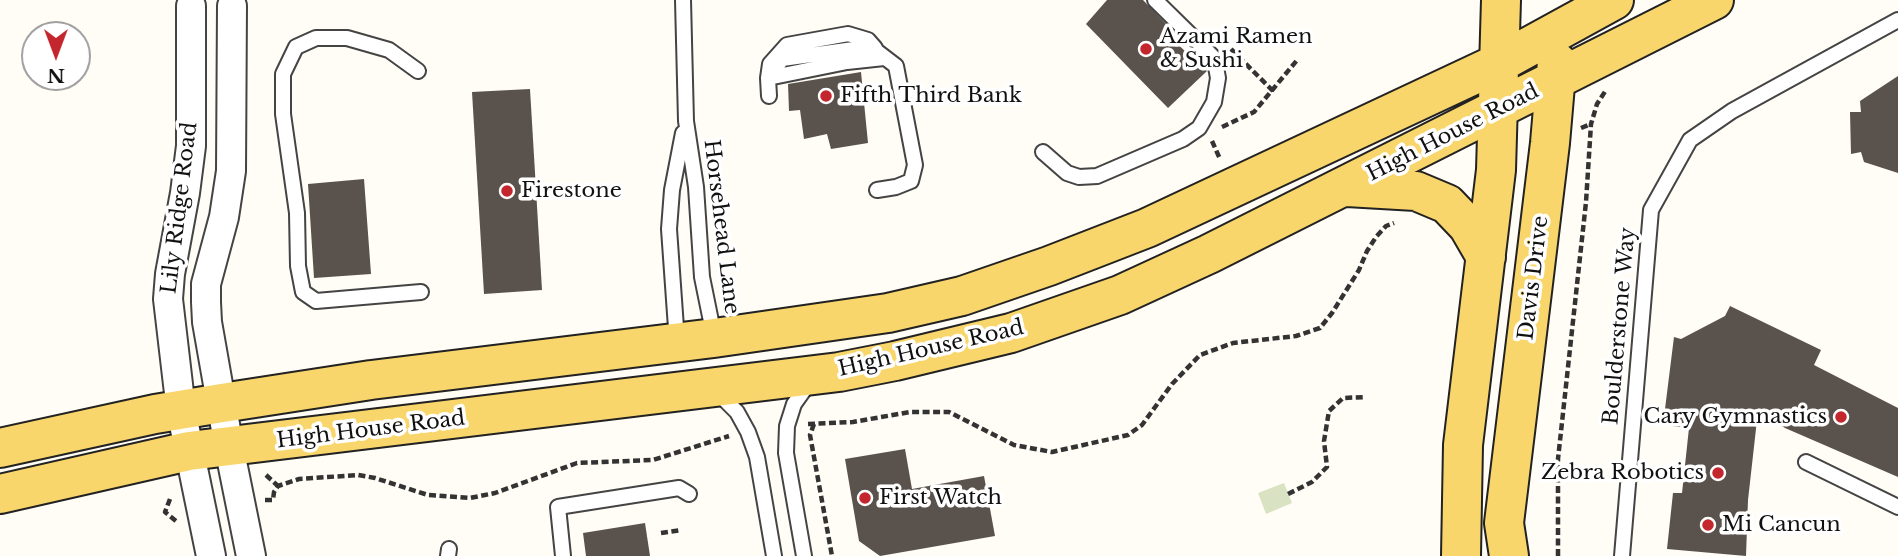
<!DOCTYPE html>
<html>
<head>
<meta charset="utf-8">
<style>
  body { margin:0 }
  #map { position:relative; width:1898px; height:556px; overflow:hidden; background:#fffdf5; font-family:"Libre Baskerville",serif }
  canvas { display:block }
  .north { position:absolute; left:21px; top:21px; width:70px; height:70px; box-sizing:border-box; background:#fff; border:2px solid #a0a0a0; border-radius:50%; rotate:180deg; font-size:19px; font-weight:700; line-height:28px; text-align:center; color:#111 }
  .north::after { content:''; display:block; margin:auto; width:24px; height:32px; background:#c4262e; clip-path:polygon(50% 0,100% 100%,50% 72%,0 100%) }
</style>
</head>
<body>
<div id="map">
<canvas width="1898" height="556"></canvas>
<div class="north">N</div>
</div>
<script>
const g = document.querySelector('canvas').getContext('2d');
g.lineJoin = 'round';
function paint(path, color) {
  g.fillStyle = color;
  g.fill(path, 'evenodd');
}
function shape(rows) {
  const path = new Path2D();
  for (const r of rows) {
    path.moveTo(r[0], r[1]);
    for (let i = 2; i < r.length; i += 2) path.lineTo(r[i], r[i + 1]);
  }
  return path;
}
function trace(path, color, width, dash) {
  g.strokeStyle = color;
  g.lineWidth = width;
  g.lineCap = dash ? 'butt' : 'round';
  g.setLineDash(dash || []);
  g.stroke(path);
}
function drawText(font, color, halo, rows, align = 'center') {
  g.font = font + ' "Libre Baskerville",serif';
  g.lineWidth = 7;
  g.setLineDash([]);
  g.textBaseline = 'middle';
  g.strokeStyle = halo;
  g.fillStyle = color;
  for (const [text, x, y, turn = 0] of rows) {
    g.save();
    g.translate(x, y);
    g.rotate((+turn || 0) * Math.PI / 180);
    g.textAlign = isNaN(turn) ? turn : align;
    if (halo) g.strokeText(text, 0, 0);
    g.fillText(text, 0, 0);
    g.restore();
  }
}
const cemetery = shape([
  [1284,483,1292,503,1266,514,1258,493]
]);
const building = shape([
  [1107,0,1143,0,1178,36,1174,41,1207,71,1168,108,1086,24],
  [861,72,868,143,831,149,827,134,804,139,800,110,789,111,788,84],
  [1898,76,1898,173,1864,162,1861,152,1851,154,1850,112,1861,112,1860,101],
  [530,89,542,290,484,294,472,92],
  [364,179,371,274,314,278,308,184],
  [1730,306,1821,350,1814,365,1898,408,1898,477,1785,428,1758,411,1748,500,1746,556,1667,549,1673,493,1682,493,1689,428,1663,425,1674,337,1681,339,1725,316],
  [905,449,912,489,984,476,995,536,880,556,859,541,845,459],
  [645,523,650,556,586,556,583,533]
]);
const path = shape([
  [1231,49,1273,91],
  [1222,127,1254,112,1298,59],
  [1581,128,1591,124],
  [1212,141,1220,159],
  [808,424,853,422,910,412,949,412,1014,445,1052,452,1128,435,1142,425,1172,384,1200,355,1233,343,1296,336,1320,328,1332,313,1359,270,1367,251,1376,237,1386,226,1394,223],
  [814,424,810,435,832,556],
  [266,475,278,486],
  [1288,494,1312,482,1327,467,1324,441,1329,411,1343,398,1366,397],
  [170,499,165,512,176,521],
  [265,500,273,500,274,492,278,486,299,479,358,475,375,478,428,495,470,498,495,493,577,463,653,460,729,436],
  [661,533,681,530],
  [1558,556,1558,459,1586,202,1591,124,1597,104,1606,90]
]);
const service = shape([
  [683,0,686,121,696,187,702,277,714,336],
  [875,48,868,40,848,34,787,45,770,64,768,78,847,62,884,58],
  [418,71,389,50,347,38,316,38,296,47,283,74,283,114,297,213,298,266,303,292,316,301,421,292],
  [769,96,768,78,782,59,861,48,879,53,896,66,915,165,911,181,896,187,877,190],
  [1043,152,1067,173,1079,177,1097,176,1183,139,1199,128,1214,102,1218,78,1216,67,1212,56,1155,0],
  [677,342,669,229,672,190,683,133],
  [718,393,737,412,748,432,757,457,774,556],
  [1806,462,1898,507],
  [448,556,449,549],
  [563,556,558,507,679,488,689,494],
  [804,556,786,453,787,426,794,404,809,383],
  [1622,556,1651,210,1690,140,1732,111,1898,20]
]);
const minor = shape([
  [191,6,191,146,185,193,170,274,168,299,181,410,211,556],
  [232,6,231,171,224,217,206,284,206,302,207,322,229,447,251,556]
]);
const primary = shape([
  [1347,187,1416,191,1447,204,1468,226,1486,257],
  [0,448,155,414,222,403,371,380,714,338,888,313,962,296,1049,266,1147,228,1501,62,1614,0],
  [0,494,189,451,839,372,895,361,1011,333,1120,295,1209,254,1714,0],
  [1461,556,1463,445,1496,170,1501,0],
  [1509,556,1504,523,1550,143,1557,62]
]);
const markers = [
  [1146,49,7,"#c4262e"],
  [826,96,7,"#c4262e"],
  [507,191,7,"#c4262e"],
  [1841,417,7,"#c4262e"],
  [1718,473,7,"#c4262e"],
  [865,498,7,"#c4262e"],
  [1708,525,7,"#c4262e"]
];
const poiNames = [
  ["Azami Ramen",1160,37],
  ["& Sushi",1160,61],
  ["Fifth Third Bank",840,96],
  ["Firestone",521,191],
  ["Cary Gymnastics",1827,417,"right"],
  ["Zebra Robotics",1704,473,"right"],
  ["First Watch",879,498],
  ["Mi Cancun",1722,525]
];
const streetNames = [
  ["High House Road",1453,133,-27],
  ["Lily Ridge Road",180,208,-83],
  ["Horsehead Lane",721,227,83],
  ["Davis Drive",1534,278,-83],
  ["Boulderstone Way",1620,326,-85],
  ["High House Road",931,349,-13],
  ["High House Road",371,430,-7]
];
paint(cemetery, '#d9e3c4');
paint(building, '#5a524d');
trace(service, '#444', 18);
trace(minor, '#444', 32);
trace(primary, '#222', 42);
trace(path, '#333', 4.5, [7, 3.5]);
trace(service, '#fff', 14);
trace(minor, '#fff', 28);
trace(primary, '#f9d66b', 38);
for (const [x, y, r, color] of markers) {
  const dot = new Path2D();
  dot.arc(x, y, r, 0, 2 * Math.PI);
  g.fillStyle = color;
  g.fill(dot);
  trace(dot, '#fff', 2.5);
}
drawText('21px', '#111', '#fff', poiNames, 'left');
drawText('21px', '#111', '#fff', streetNames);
</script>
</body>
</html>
